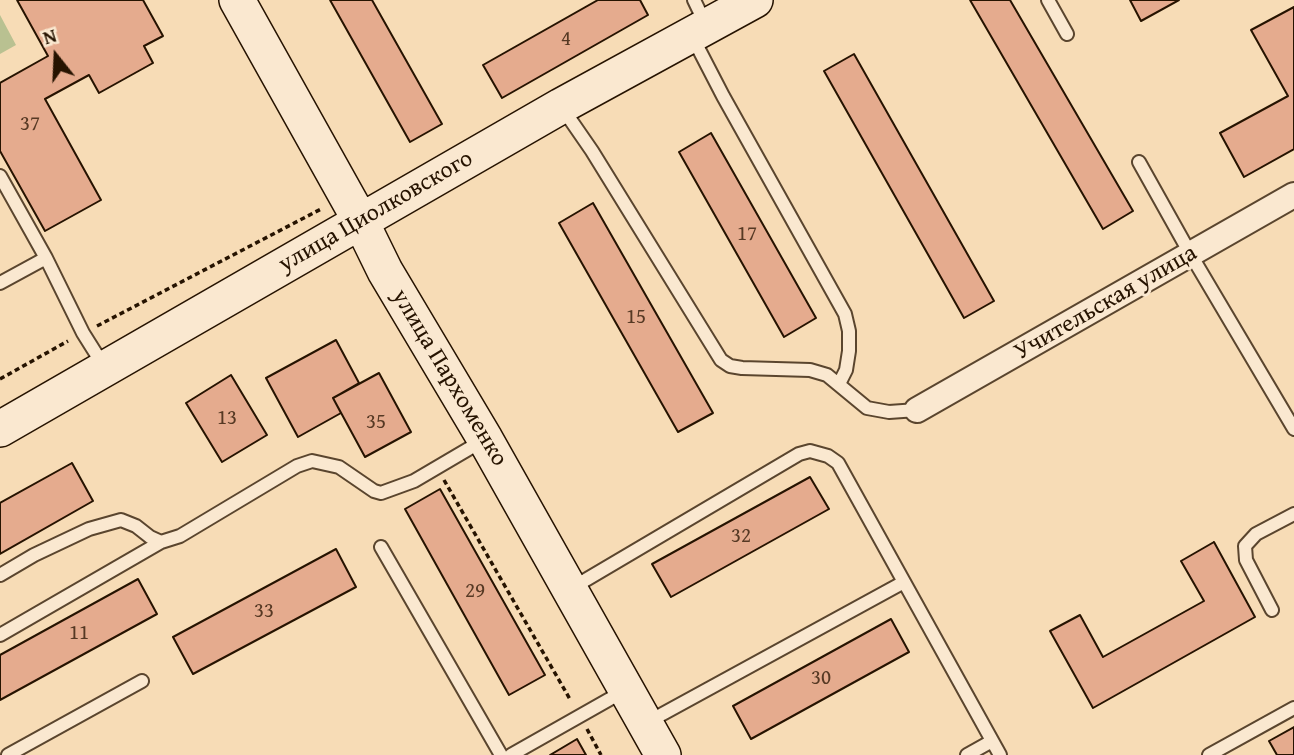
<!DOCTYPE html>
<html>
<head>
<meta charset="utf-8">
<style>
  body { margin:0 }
  #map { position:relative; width:1294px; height:755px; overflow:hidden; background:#f7dcb6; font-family:"Gentium Book Plus",serif }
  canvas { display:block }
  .north { position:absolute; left:21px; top:21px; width:70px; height:70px; -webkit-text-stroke:5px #fae8d0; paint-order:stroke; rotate:342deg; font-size:19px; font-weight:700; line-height:28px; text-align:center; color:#261300 }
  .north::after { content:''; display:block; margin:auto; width:24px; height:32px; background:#261300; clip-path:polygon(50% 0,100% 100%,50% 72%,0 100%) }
</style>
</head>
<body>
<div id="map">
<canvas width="1294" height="755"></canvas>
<div class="north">N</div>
</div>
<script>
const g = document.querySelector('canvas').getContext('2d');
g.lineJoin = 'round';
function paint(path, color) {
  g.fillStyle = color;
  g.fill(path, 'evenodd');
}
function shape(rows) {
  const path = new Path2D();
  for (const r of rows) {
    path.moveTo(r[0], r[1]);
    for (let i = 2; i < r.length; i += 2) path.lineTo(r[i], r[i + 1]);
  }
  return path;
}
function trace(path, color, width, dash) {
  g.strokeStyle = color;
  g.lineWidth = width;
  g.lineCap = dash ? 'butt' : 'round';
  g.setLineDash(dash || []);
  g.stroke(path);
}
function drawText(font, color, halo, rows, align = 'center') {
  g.font = font + ' "Gentium Book Plus",serif';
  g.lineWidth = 6;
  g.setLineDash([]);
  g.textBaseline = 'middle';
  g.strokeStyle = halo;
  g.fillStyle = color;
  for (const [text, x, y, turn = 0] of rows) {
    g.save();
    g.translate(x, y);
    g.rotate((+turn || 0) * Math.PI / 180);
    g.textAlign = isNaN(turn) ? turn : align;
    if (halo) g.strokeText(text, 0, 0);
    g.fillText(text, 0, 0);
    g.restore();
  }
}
const green = shape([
  [0,15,16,45,0,54]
]);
const building = shape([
  [17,0,143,0,163,36,144,46,153,63,99,93,89,75,45,99,101,200,45,231,0,151,0,83,48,56,17,0],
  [330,0,372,0,442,124,410,142,330,0],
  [598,0,640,0,648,15,502,98,483,65,598,0],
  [970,0,1010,0,1133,211,1103,229,970,0],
  [1130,0,1179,0,1141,21,1130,0],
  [1294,7,1294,149,1244,177,1220,133,1288,96,1251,30,1294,7],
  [854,54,994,301,964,318,824,71,854,54],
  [711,133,816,318,784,337,679,152,711,133],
  [593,203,713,413,678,432,559,223,593,203],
  [336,340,359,383,333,398,341,413,298,437,266,378,336,340],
  [379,373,411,432,365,457,333,398,379,373],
  [231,375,267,435,222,462,186,403,231,375],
  [72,463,93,501,0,554,0,503,72,463],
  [810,477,829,509,671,597,652,564,810,477],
  [440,489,545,675,509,695,405,509,440,489],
  [1214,542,1255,617,1093,708,1050,631,1080,615,1103,657,1204,601,1181,561,1214,542],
  [336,549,356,587,193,674,173,637,336,549],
  [138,579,157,614,0,700,0,655,138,579],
  [891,619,909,652,751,739,733,706,891,619],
  [1294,727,1294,755,1277,755,1269,741,1294,727],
  [577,739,586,755,550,755,577,739]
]);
const path = shape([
  [97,326,323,208],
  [0,379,68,341],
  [444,480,571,701],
  [587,729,601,755]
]);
const lane = shape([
  [694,0,705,23],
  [1048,0,1067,34],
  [693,38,723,96,845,314,849,331,849,351,846,370,839,384],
  [563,109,592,151,721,360,730,366,742,368,810,370,827,375,867,408,889,412,917,410],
  [1139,162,1191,255,1294,429],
  [0,176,46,258,83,333,105,368],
  [0,283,46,258],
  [381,547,501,755],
  [0,575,34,555,89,529,121,520,136,526,150,537,161,542,180,536,297,466,312,461,339,467,374,491,381,493,414,481,482,441],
  [572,588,799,454,810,451,828,456,838,463,1000,755],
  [1272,610,1246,560,1245,546,1256,534,1294,514],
  [0,635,161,542],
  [646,723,904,582],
  [8,755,142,681],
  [511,755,624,691],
  [967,755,992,741],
  [1209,755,1294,708]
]);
const street = shape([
  [917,410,1294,195]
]);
const secondary = shape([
  [237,0,360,220,385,271,485,439,663,755],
  [0,429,561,106,755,0]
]);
const numberNames = [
  ["4",566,40],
  ["37",30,125],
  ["17",747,235],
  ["15",636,318],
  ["13",227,419],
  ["35",376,423],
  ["32",741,537],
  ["29",475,592],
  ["33",264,612],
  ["11",79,634],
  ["30",821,679]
];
const streetNames = [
  ["улица Циолковского",376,212,-30],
  ["Учительская улица",1106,303,-30],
  ["улица Пархоменко",449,378,59]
];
paint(green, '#b9c191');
paint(building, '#e5ab8e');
trace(building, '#261300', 2);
trace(lane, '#5a452e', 16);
trace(street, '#5a452e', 28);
trace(secondary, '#261300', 38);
trace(path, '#261300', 3.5, [5, 3.5]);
trace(lane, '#fae8d0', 12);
trace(street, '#fae8d0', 24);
trace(secondary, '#fae8d0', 35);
drawText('21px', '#563924', null, numberNames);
drawText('24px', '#261300', '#fae8d0', streetNames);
</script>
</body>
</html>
